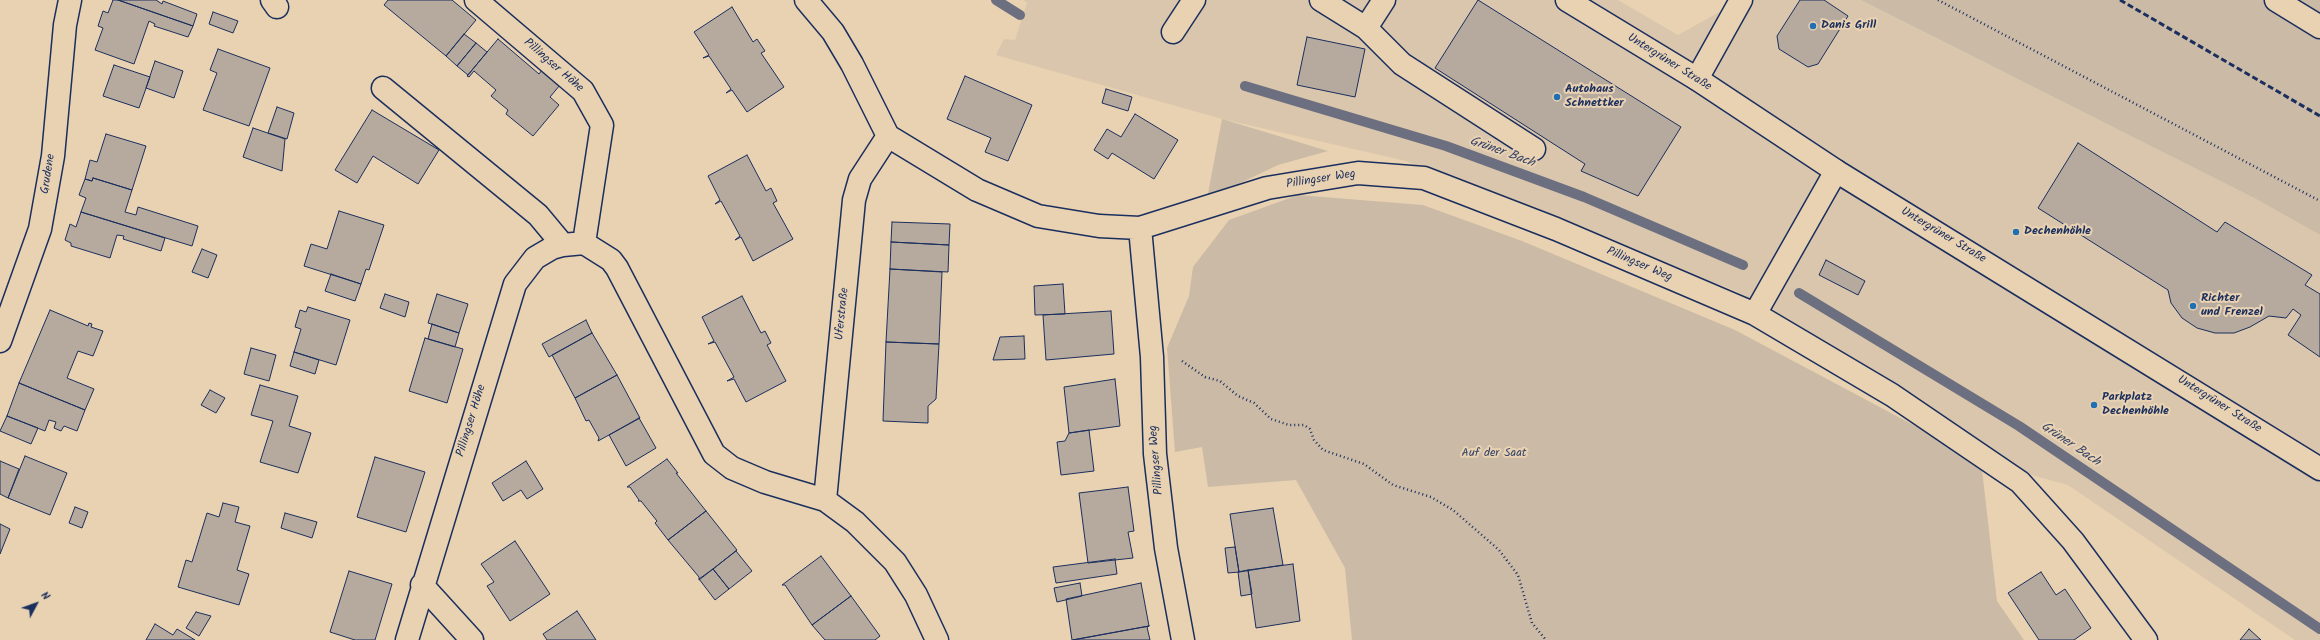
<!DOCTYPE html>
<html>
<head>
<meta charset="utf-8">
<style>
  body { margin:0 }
  #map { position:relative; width:2320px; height:640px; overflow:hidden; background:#e9d2b2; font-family:Kalam,sans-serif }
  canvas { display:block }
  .north { position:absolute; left:16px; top:584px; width:40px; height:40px; -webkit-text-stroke:3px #e9d2b2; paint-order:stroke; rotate:49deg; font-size:11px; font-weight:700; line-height:16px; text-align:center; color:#1b2f5e }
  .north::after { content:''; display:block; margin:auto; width:14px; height:18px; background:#1b2f5e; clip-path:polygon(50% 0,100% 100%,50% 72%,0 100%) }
</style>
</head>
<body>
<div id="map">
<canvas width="2320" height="640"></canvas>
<div class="north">N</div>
</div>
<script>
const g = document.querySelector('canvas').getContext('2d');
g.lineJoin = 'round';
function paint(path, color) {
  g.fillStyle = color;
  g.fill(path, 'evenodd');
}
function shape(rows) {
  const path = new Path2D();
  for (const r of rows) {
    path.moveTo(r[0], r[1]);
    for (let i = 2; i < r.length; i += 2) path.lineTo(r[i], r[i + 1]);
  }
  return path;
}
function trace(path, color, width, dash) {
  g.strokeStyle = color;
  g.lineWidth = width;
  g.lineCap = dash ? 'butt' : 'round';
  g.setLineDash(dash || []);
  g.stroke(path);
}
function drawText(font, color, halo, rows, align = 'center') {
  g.font = font + ' Kalam,sans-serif';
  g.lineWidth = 4;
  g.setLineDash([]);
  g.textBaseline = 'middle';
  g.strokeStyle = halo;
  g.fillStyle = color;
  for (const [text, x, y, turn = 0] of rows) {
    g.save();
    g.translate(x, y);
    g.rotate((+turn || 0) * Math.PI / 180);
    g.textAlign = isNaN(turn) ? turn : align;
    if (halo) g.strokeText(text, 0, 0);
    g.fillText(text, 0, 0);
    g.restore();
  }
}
const built = shape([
  [1023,0,1618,0,1678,35,1741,0,1861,0,2256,199,2320,235,2320,640,2295,640,2068,485,1981,461,1736,291,1514,206,1406,161,1222,119,996,55,1004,39,1015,40,1027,3]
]);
const green = shape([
  [1861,0,2320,0,2320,235,2256,199],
  [1222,119,1328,151,1278,165,1207,199],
  [1298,195,1423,205,1522,241,1735,330,1981,461,1997,601,2024,640,1352,640,1345,568,1296,480,1208,487,1202,447,1175,452,1167,348,1189,296,1193,267,1229,220]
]);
const stream = shape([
  [996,0,1020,15],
  [1245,86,1446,146,1584,197,1743,265],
  [1799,293,2019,426,2320,629]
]);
const building = shape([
  [113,0,118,0,193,26,188,37,154,26,155,24,149,21,134,64,95,50,103,28,98,26,103,11,108,13,113,0],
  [118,0,156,0,162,4,163,1,197,14,193,26,118,0],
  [388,0,452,0,476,20,446,56,384,5,388,0],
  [1478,0,1681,127,1638,196,1581,171,1585,164,1435,68,1478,0],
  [1800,0,1824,0,1848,16,1818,64,1808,67,1779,49,1777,36,1800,0],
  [732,7,753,42,757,39,765,51,761,53,784,87,747,112,732,90,726,93,731,89,709,56,703,58,709,55,694,32,732,7],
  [213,12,238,21,233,33,209,24,213,12],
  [464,34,476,43,457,66,446,56,464,34],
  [1307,37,1365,49,1355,97,1297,85,1307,37],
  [498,39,539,74,542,70,560,85,550,97,559,105,533,136,506,114,508,110,491,96,496,90,474,71,469,77,467,76,498,39],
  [476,43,487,52,468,75,457,66,476,43],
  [218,49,270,68,249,126,203,110,217,73,210,70,218,49],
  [155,61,183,71,174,98,146,88,155,61],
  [114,65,150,77,139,108,103,96,114,65],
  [965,76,1032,105,1008,161,985,152,991,138,947,119,965,76],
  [1106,89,1132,97,1128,111,1102,103,1106,89],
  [277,107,294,113,287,139,268,133,277,107],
  [372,110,439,150,418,184,373,156,357,183,335,170,372,110],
  [1135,114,1178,140,1154,179,1112,153,1108,159,1094,150,1107,129,1121,137,1135,114],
  [253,128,285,139,282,171,243,157,253,128],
  [106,134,146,146,132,190,93,178,92,181,85,179,90,160,97,162,106,134],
  [2078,143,2217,232,2225,222,2312,275,2305,285,2320,294,2320,357,2288,335,2301,315,2293,309,2286,318,2269,316,2250,327,2234,333,2215,333,2197,328,2182,318,2171,303,2168,290,2038,208,2078,143],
  [747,155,766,191,771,188,777,201,773,203,793,239,753,261,741,237,735,240,740,236,721,201,715,204,720,200,708,176,747,155],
  [93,178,132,190,125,212,136,215,138,207,198,226,192,246,81,212,86,198,79,195,85,179,92,181,93,178],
  [339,211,384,225,369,270,366,269,361,284,304,266,311,244,327,249,339,211],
  [81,212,165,238,161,251,123,239,124,236,117,235,110,258,71,246,71,243,65,240,70,224,76,227,81,212],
  [892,222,950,224,949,245,891,242,892,222],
  [891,242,949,245,948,272,890,269,891,242],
  [202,249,217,255,208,278,192,272,202,249],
  [1826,260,1865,281,1858,295,1819,275,1826,260],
  [890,269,942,272,939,344,886,342,890,269],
  [331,274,361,284,355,301,325,291,331,274],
  [1063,284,1065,314,1035,315,1034,286,1063,284],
  [385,294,409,302,405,317,380,308,385,294],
  [437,294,468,304,459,333,428,323,437,294],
  [742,296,761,333,765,331,771,343,767,345,786,381,746,402,734,379,727,381,734,377,715,342,708,344,714,341,702,317,742,296],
  [308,307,350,320,336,365,294,352,301,329,295,327,300,310,306,312,308,307],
  [50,310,88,326,89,323,92,324,91,327,103,331,93,356,78,351,67,378,94,389,85,410,19,383,50,310],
  [1111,311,1114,354,1046,360,1043,315,1111,311],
  [586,320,592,333,549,357,542,344,586,320],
  [432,324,459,333,455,347,428,339,432,324],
  [592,333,617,375,575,398,552,355,592,333],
  [1024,336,1025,359,993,360,1000,337,1024,336],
  [425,338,463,349,447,403,409,391,425,338],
  [886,342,939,344,936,399,928,406,928,423,883,421,886,342],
  [251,348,276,355,269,381,244,374,251,348],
  [294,352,319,360,315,374,290,366,294,352],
  [617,375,640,418,598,441,599,438,589,420,586,421,575,398,617,375],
  [1115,379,1120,426,1069,433,1064,387,1115,379],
  [19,383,85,410,77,431,64,426,61,431,54,428,56,422,49,420,45,431,7,416,19,383],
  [260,385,298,396,289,426,311,433,298,473,260,462,273,421,251,415,260,385],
  [210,390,225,398,216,413,201,405,210,390],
  [7,416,38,428,31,444,0,431,7,416],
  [639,418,656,448,626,466,609,435,639,418],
  [1089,430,1094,471,1061,475,1057,442,1065,441,1069,433,1089,430],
  [25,456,67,473,50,515,8,498,25,456],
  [375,457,425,472,406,532,357,517,375,457],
  [667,459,678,473,676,473,706,511,668,540,655,523,657,521,641,501,638,501,639,500,630,487,627,487,667,459],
  [0,461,19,469,8,498,0,494,0,461],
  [526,461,543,489,527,499,521,490,503,501,492,483,526,461],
  [1128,487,1134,531,1128,532,1133,558,1088,563,1079,493,1128,487],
  [223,503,239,507,235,522,250,526,237,570,249,574,239,605,178,587,186,560,192,562,207,513,219,517,223,503],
  [75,507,88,512,82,528,69,523,75,507],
  [1273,508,1283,565,1239,572,1230,514,1273,508],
  [706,511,737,550,699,580,699,577,668,540,706,511],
  [285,513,317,522,312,538,281,528,285,513],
  [0,524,10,529,0,554,0,524],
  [515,541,550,594,510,621,487,586,494,582,481,564,515,541],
  [1235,547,1239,572,1228,573,1225,548,1235,547],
  [736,551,752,571,729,589,713,569,736,551],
  [821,556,851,596,812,625,785,585,782,585,821,556],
  [1115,559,1117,574,1056,583,1053,567,1115,559],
  [1293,564,1300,621,1256,628,1248,570,1293,564],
  [713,569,729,589,715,600,699,579,713,569],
  [1248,570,1252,594,1241,596,1238,572,1248,570],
  [349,571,392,584,375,640,355,640,330,632,349,571],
  [2041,572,2056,595,2065,589,2091,628,2074,640,2039,640,2008,593,2041,572],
  [1080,583,1082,596,1057,602,1054,588,1080,583],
  [1141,583,1149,626,1072,640,1066,599,1141,583],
  [851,596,880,636,875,640,825,640,812,625,851,596],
  [577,611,596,640,547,640,543,634,577,611],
  [196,612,211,616,199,636,186,628,196,612],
  [155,624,173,635,177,629,195,640,146,640,155,624],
  [1149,626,1147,627,1150,640,1073,640,1149,626],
  [2249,629,2261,640,2240,640,2249,629]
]);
const path = shape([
  [1938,0,2320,201],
  [1182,361,1205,377,1220,381,1238,396,1254,403,1271,419,1289,425,1304,425,1310,429,1314,440,1323,450,1364,464,1393,485,1431,497,1453,510,1499,550,1518,575,1532,623,1546,640]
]);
const minor = shape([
  [272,0,277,7],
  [476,0,583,91,602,125,584,243],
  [806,0,833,32,852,64,888,136,977,190,1038,216,1099,226,1140,228,1267,188,1358,173,1424,178,1556,229,1755,314,1892,395,2020,482,2073,541,2146,640],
  [1321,0,1366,28,1384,0],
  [2276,0,2320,27],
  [1366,28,1402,64,1534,149],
  [1173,32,1194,0],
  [1697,79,1741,0],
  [383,88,538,215,563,245],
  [1140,228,1152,357,1155,454,1166,548,1183,640],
  [1755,314,1836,171],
  [0,341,40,229,53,156,65,25,70,0],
  [825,500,854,200,860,179,888,136],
  [422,585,472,640],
  [407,640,515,284,535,258,552,248,563,245,584,243,611,260,617,268,714,454,732,468,765,482,825,500,855,522,895,562,916,595,937,640]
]);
const major = shape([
  [1567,0,1697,79,1836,171,2320,469]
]);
const rail = shape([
  [2120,0,2320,116]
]);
const markers = [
  [1813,26,4,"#1f6fb2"],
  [1557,97,4,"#1f6fb2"],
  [2016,232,4,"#1f6fb2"],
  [2193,306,4,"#1f6fb2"],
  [2094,405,4,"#1f6fb2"]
];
const poiNames = [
  ["Danis Grill",1821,26],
  ["Autohaus",1565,90],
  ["Schnettker",1565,104],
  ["Dechenhöhle",2024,232],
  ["Richter",2201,299],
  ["und Frenzel",2201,313],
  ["Parkplatz",2102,398],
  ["Dechenhöhle",2102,412]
];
const streetNames = [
  ["Untergrüner Straße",1669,63,32],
  ["Pillingser Höhe",553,66,41],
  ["Grudene",49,174,-81],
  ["Pillingser Weg",1321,180,-9],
  ["Untergrüner Straße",1943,236,31],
  ["Pillingser Weg",1639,265,23],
  ["Uferstraße",843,314,-84],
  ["Untergrüner Straße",2219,405,32],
  ["Pillingser Höhe",472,421,-73],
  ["Pillingser Weg",1157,460,-95]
];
const parkNames = [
  ["Auf der Saat",1494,454]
];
const waterNames = [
  ["Grüner Bach",1502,153,20],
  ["Grüner Bach",2070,445,34]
];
paint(built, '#dac6ac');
paint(green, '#cbbaa6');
trace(stream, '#6c6f7f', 10);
paint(building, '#b6a99d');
trace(building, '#1b2f5e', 1);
trace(minor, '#1b2f5e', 25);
trace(major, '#1b2f5e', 25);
trace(path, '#1b2f5e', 2.5, [1, 3]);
trace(minor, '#e9d2b2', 22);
trace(major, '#e9d2b2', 22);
trace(rail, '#1b2f5e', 3, [6, 3]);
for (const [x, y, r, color] of markers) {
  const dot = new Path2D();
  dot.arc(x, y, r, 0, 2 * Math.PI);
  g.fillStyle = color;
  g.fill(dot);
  trace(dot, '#e9d2b2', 1.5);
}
drawText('bold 12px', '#1b2f5e', '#e9d2b2', poiNames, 'left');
drawText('12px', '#1b2f5e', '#e9d2b2', streetNames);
drawText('12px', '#354469', '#e9d2b2', parkNames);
drawText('italic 13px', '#364469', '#e9d2b2', waterNames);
</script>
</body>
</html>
